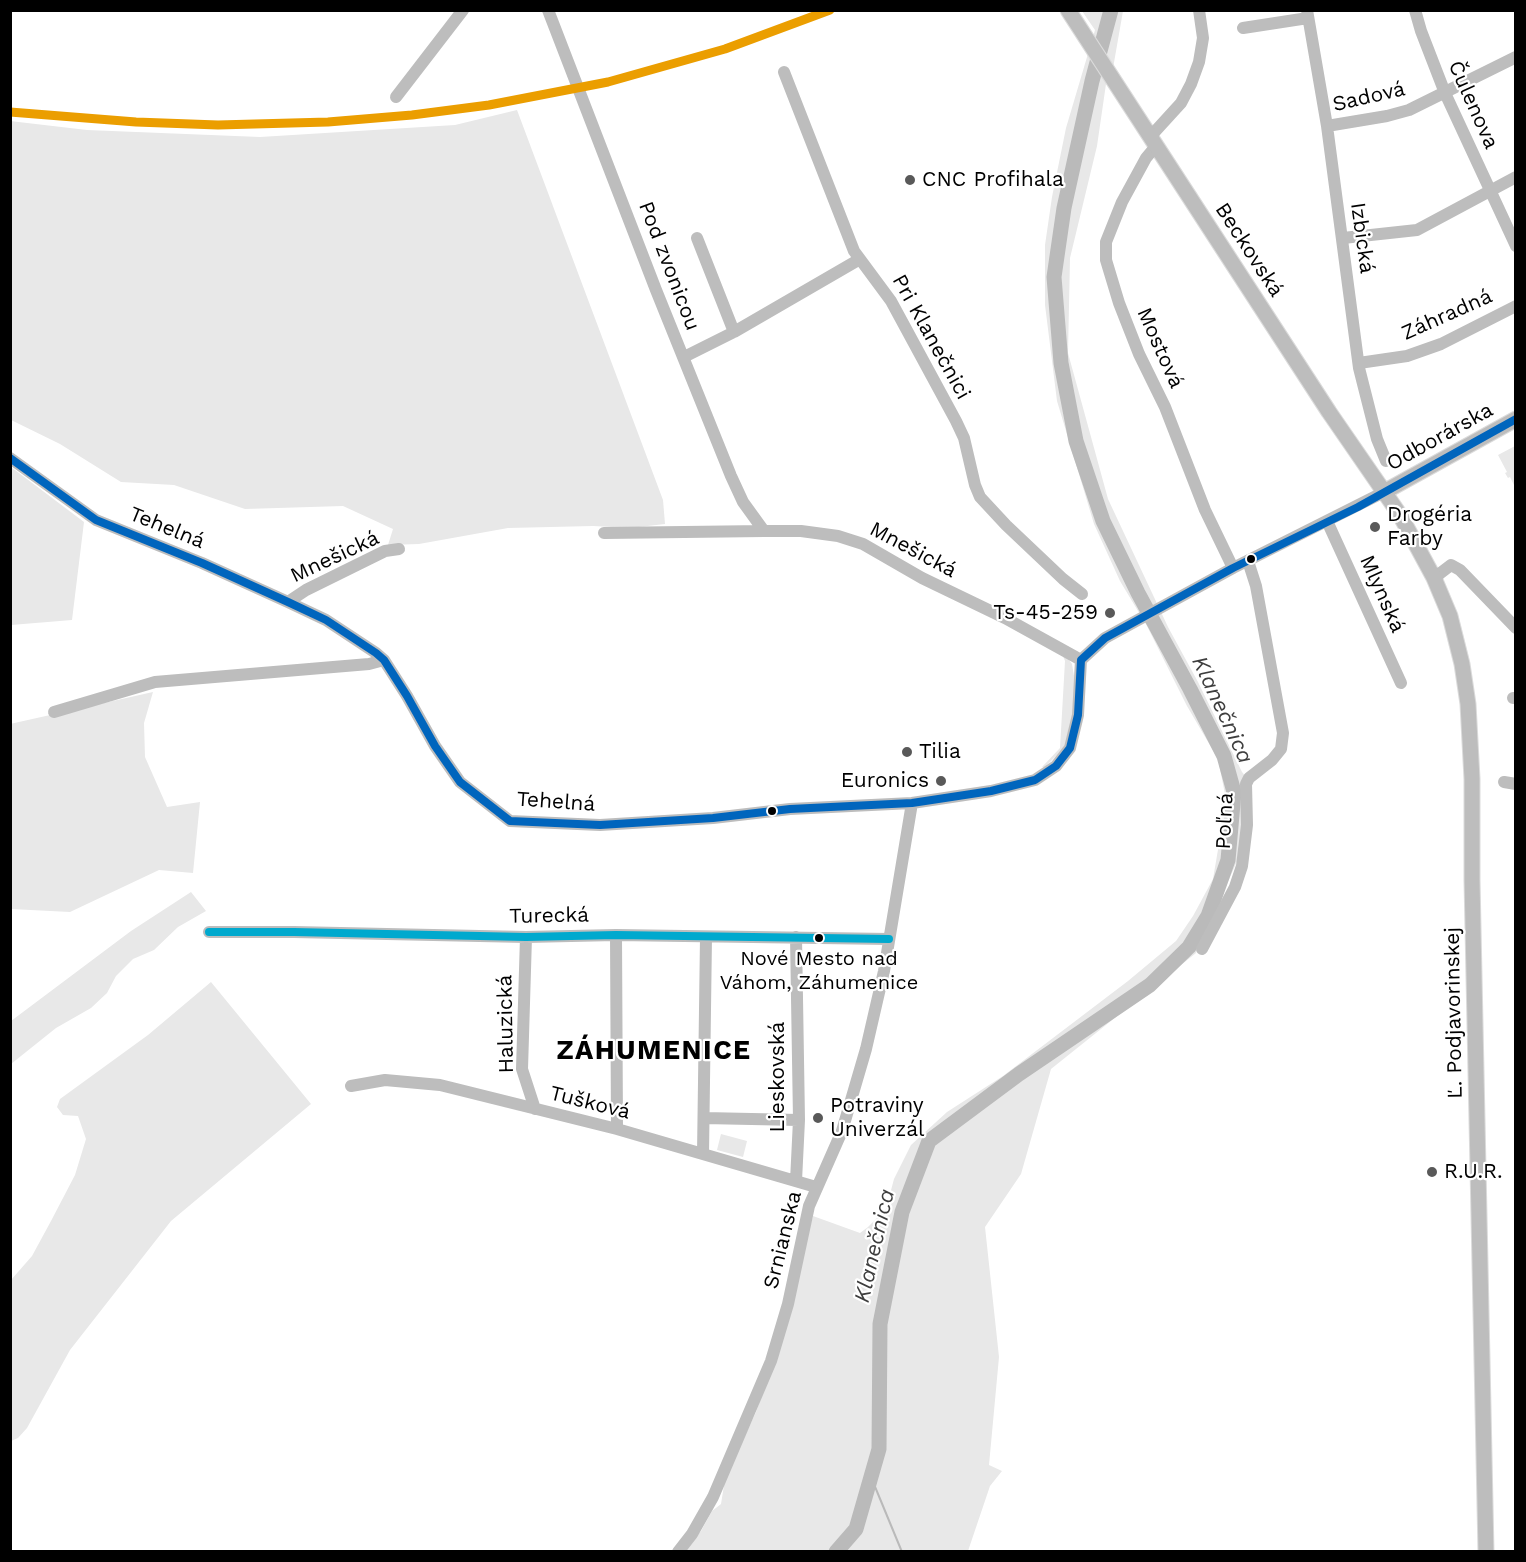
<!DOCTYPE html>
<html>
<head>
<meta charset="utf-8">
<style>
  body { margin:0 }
  #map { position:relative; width:1526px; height:1562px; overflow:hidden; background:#fff; font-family:"Work Sans",sans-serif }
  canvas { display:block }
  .frame { position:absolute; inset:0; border:12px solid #000; pointer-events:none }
</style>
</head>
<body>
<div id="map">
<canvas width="1526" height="1562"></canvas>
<div class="frame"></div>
</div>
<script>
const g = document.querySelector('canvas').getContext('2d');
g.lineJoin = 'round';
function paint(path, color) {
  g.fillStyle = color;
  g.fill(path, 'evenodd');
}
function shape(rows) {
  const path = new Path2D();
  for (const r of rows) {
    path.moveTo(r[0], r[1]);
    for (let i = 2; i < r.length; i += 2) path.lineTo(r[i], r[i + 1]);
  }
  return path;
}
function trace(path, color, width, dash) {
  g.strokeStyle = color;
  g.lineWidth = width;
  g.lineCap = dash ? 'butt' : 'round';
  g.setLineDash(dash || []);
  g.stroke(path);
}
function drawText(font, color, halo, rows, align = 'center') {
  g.font = font + ' "Work Sans",sans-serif';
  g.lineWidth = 4.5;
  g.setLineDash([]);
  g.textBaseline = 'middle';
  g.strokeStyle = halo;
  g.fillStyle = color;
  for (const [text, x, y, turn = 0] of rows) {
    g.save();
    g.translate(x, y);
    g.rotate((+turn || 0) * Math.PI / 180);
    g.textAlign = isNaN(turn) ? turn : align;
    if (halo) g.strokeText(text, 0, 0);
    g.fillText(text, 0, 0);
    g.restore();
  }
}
const green = shape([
  [1082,11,1123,11,1112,74,1106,84,1097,146,1070,258,1068,353,1108,499,1168,627,1198,682,1242,772,1252,784,1252,828,1196,953,1051,1069,1021,1174,985,1227,999,1357,989,1465,1002,1471,990,1486,968,1551,684,1552,701,1531,712,1511,721,1504,725,1479,756,1412,767,1381,813,1216,860,1233,868,1227,886,1209,894,1179,911,1145,947,1112,1003,1076,1128,981,1176,941,1193,916,1213,879,1222,826,1221,797,1226,799,1218,759,1187,706,1147,626,1120,581,1094,524,1057,401,1045,305,1045,245,1052,197,1066,128,1095,30],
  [517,110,663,500,665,524,630,528,593,526,508,528,419,544,388,545,393,529,343,506,245,509,174,485,121,482,60,444,11,420,10,121,87,130,260,137,455,125],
  [1515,446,1515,487,1510,477,1508,478,1505,473,1507,472,1498,455],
  [11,467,84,522,72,620,11,625],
  [1063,656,1067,657,1072,664,1074,676,1075,697,1070,735,1064,748,1045,767,1042,767,1060,748,1065,661],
  [153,692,144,723,145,757,167,807,200,802,193,873,159,870,70,912,11,909,10,724],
  [191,892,206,911,178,927,154,950,133,959,116,976,107,993,91,1008,56,1028,11,1064,11,1021,131,931],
  [211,982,311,1104,171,1221,70,1350,27,1428,18,1438,11,1441,11,1280,32,1256,51,1221,75,1175,86,1139,78,1116,63,1115,57,1107,60,1099,148,1035],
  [721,1134,747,1141,743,1157,717,1150]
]);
const stream = shape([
  [871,1477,902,1552]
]);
const river = shape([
  [836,1552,856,1529,879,1449,880,1324,902,1212,929,1141,1019,1074,1150,985,1189,947,1208,916,1228,860,1234,792,1224,756,1190,689,1138,593,1103,521,1076,441,1061,363,1054,277,1064,208,1092,81,1111,10]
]);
const minor = shape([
  [548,10,656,290,731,476,743,502,764,531],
  [1307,10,1327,126,1359,368,1377,439,1386,461],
  [1415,10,1421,31,1445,93,1516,246],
  [1243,28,1308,18],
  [784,72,854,251,891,301,956,421,964,438,975,485,980,497,1006,525,1063,579,1082,594],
  [396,97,463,10],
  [1327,126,1387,116,1409,110,1516,57],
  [1150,137,1181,103,1191,84,1199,62,1203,38,1199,10],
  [1156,146,1146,158,1122,202,1106,242,1106,260,1119,303,1139,354,1165,407,1205,510,1233,568],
  [697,238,734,332],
  [1343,238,1417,230,1516,177],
  [684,357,734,332,860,259],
  [1359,363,1407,356,1441,344,1516,306],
  [10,458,96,520,202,563,288,602,326,620,376,653,384,660,407,696,435,746,460,782,510,821,600,825,713,818,790,809,912,803,991,791,1035,780,1056,766,1070,748,1078,715,1081,660,1105,638,1233,568,1384,492],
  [1327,521,1401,683],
  [604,533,764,531,801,531,838,536,863,544,922,578,1005,618,1081,660],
  [1434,578,1451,565,1460,570,1516,628],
  [288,602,306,590,385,551,399,549],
  [1513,698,1516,698],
  [54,712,155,682,369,664,384,660],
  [1504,782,1516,784],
  [209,932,294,932,526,937,616,935,889,939],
  [616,935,617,1129],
  [526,937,522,1069,535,1109],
  [1202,949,1235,887,1242,866,1247,825,1246,784,1249,778,1272,760,1281,749,1283,733,1256,586,1248,561],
  [351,1086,385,1080,440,1085,617,1129,816,1187],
  [704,1118,799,1120],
  [703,1154,706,937],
  [796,1181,799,1120,796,937],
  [678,1552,692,1534,713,1497,771,1361,788,1304,809,1206,842,1131,866,1049,884,971,912,803]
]);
const major = shape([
  [1068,10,1329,412,1400,515,1434,578,1450,616,1462,664,1468,704,1472,779,1472,880,1486,1552],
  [1384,492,1516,419]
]);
const bus1 = shape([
  [10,458,96,520,202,563,288,602,326,620,376,653,384,660,407,696,435,746,460,782,510,821,600,825,713,818,790,809,912,803,991,791,1035,780,1056,766,1070,748,1078,715,1081,660,1105,638,1233,568,1358,507,1516,419]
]);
const bus2 = shape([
  [209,932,294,932,526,937,616,935,889,939]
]);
const rail1 = shape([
  [10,112,136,122,218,125,328,122,412,115,489,105,608,82,725,49,830,10]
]);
const markers = [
  [910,180,6,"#595959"],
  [1375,527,6,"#595959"],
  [1251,559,5,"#000"],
  [1110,613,6,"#595959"],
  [907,752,6,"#595959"],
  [941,781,6,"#595959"],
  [772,811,5,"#000"],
  [819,938,5,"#000"],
  [818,1118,6,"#595959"],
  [1432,1172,6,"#595959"]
];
const busNames = [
  ["Nové Mesto nad",819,959],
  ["Váhom, Záhumenice",819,983]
];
const streetNames = [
  ["Sadová",1369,97,-13],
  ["Čulenova",1473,105,66],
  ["Izbická",1362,238,82],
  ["Beckovská",1249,250,57],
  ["Pod zvonicou",669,266,69],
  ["Záhradná",1447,315,-24],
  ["Pri Klanečnici",931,337,61],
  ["Mostová",1160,348,66],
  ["Odborárska",1440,437,-29],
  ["Tehelná",167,528,22],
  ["Mnešická",913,550,28],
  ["Mnešická",335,557,-25],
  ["Mlynská",1382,594,66],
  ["Tehelná",556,802,4],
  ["Poľná",1225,821,-87],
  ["Turecká",549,916,-1],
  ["Ľ. Podjavorinskej",1454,1013,-91],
  ["Haluzická",506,1024,-91],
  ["Lieskovská",778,1077,-90],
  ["Tušková",590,1103,14],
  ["Srnianska",783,1240,-76]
];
const poiNames = [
  ["CNC Profihala",922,180],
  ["Drogéria",1387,515],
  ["Farby",1387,539],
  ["Ts-45-259",1098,613,"right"],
  ["Tilia",919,752],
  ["Euronics",929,781,"right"],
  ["Potraviny",830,1106],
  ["Univerzál",830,1130],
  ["R.U.R.",1444,1172]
];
const waterNames = [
  ["Klanečnica",1222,710,65],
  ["Klanečnica",875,1246,-77]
];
const districtNames = [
  ["ZÁHUMENICE",654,1051]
];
paint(green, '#e8e8e8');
trace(stream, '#bababa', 2);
trace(river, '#bababa', 15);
trace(major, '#dbdbdb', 17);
trace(minor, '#bdbdbd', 12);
trace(major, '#bdbdbd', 15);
trace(bus1, '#0065bd', 8);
trace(bus2, '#00a9ce', 8);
trace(rail1, '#eb9e00', 9);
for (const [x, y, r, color] of markers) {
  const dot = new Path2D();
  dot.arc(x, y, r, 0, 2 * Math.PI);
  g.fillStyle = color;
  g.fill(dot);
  trace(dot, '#fff', 2);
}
drawText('20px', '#000', '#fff', busNames);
drawText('21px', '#000', '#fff', streetNames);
drawText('21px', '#000', '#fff', poiNames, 'left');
drawText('italic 22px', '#3e3e3e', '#fff', waterNames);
g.letterSpacing = '1.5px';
drawText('bold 27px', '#000', '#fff', districtNames);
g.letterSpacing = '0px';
</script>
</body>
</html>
